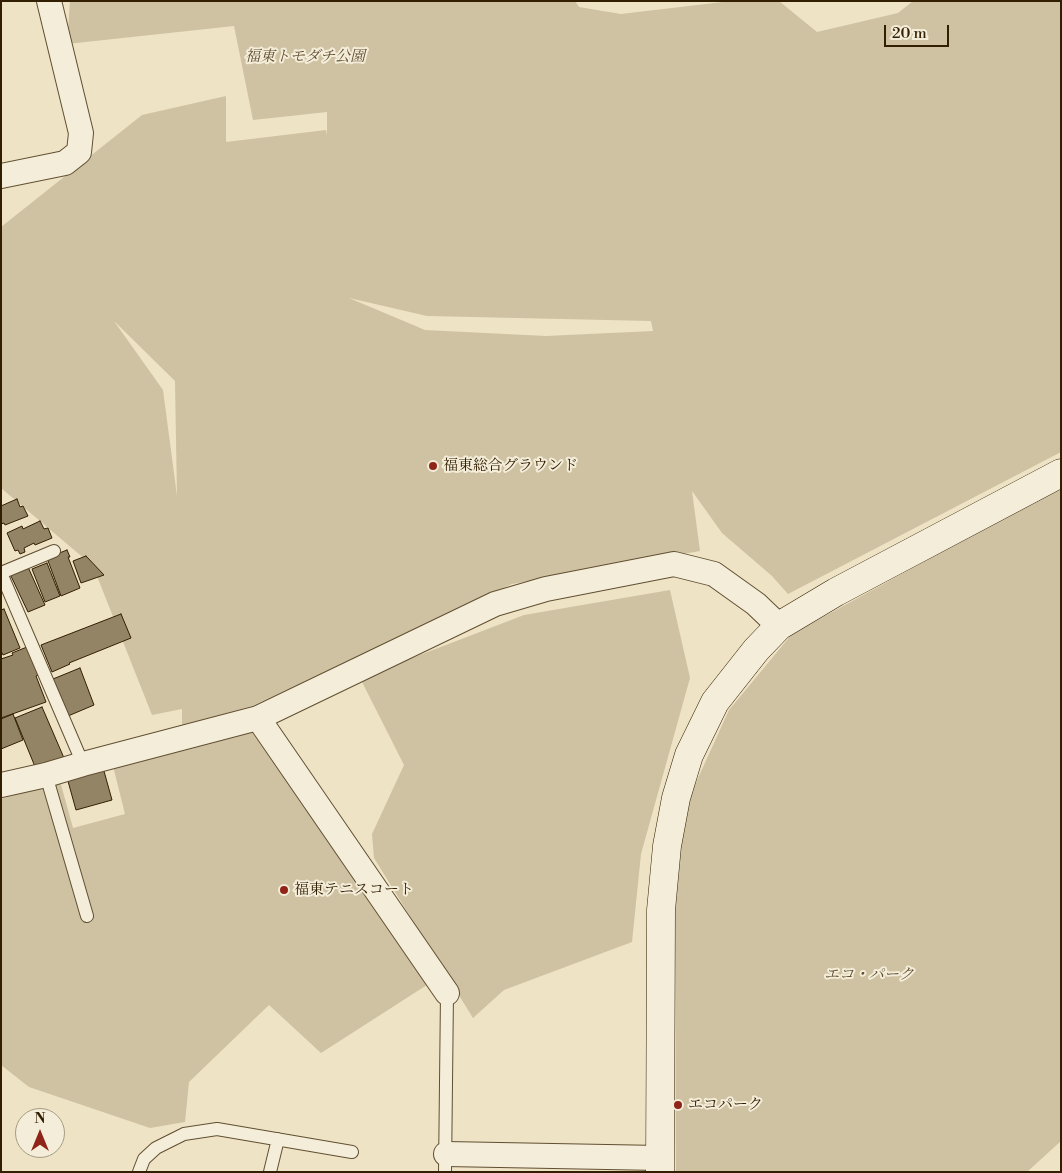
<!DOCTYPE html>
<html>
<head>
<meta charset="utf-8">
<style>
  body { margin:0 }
  #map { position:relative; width:1062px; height:1173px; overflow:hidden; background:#eee3c4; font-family:"Libre Bodoni",serif }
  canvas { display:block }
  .frame { position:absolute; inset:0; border:2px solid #321e01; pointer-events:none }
  .north { position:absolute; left:15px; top:1108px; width:50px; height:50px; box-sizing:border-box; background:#f4edd9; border:1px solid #a69a83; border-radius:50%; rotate:0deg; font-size:14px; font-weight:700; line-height:20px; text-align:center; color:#321e01 }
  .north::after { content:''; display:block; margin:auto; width:18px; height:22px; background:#8f2418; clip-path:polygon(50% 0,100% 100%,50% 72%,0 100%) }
  .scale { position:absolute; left:884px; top:25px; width:65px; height:22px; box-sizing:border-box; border:2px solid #321e01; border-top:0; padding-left:6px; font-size:15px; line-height:18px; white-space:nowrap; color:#321e01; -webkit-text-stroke:4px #f4edd9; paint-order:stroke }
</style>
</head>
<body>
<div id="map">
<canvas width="1062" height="1173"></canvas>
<div class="frame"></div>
<div class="north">N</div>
<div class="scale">20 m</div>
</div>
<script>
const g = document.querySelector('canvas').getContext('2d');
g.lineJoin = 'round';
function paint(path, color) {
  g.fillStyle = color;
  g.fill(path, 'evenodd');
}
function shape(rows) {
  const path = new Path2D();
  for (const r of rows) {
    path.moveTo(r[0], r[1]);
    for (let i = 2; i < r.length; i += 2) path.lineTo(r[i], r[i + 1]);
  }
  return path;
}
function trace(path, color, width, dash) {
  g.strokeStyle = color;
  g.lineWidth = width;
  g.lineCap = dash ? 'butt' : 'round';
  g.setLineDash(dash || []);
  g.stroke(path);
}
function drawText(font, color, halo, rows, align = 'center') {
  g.font = font + ' "Libre Bodoni","Noto Serif JP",serif';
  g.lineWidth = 4;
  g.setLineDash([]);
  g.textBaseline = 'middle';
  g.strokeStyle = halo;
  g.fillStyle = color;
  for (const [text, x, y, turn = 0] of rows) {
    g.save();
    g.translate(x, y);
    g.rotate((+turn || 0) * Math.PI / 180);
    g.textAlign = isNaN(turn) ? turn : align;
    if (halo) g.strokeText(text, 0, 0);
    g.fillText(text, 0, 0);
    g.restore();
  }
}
const green = shape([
  [70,1,575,1,579,7,621,14,731,1,779,1,817,32,898,13,913,1,1061,1,1061,452,788,594,772,576,722,533,692,491,700,551,512,584,252,706,182,726,182,709,152,715,93,566,1,488,1,227,142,115,226,96,226,142,326,130,327,135,327,112,253,120,234,26,67,44],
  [349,298,427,316,651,321,653,331,546,336,425,330],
  [114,321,175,381,177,496,163,390],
  [1061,487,1061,1141,1027,1172,676,1172,675,905,679,846,688,800,729,710,792,634],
  [670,590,690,678,641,854,632,942,504,990,473,1018,374,858,372,834,404,765,360,678,524,615],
  [249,728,430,983,321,1053,269,1005,189,1082,185,1122,150,1128,29,1087,1,1065,1,799,60,781,73,828,125,814,113,766]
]);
const building = shape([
  [17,499,20,507,23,506,28,516,5,525,4,523,1,524,1,506,17,499],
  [40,521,44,529,48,528,52,538,35,545,34,543,24,548,25,552,20,554,18,550,15,551,7,533,22,526,23,529,40,521],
  [67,550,70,557,68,557,80,588,61,596,47,558,67,550],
  [86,556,104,575,81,583,73,561,86,556],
  [47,563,60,596,45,602,32,569,47,563],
  [28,567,45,605,28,612,10,574,28,567],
  [4,609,20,648,3,655,1,651,1,610,4,609],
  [121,614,131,638,69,663,70,664,52,672,41,645,121,614],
  [27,647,38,675,36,676,46,702,1,718,1,659,13,655,12,653,27,647],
  [80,668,94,705,68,716,53,679,80,668],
  [42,707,64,758,36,769,15,718,42,707],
  [13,714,23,740,1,749,1,719,13,714],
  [102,764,112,800,76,810,66,774,102,764]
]);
const lane = shape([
  [1,573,83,764],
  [1,573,54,551],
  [46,775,87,916],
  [139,1172,144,1159,156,1148,184,1134,217,1129,352,1152],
  [270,1172,278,1139],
  [445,1172,447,993]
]);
const street = shape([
  [1,176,65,163,79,152,81,133,49,1],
  [258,718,447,993],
  [1,785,46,775,83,764,258,718,495,604,546,589,674,564,714,574,756,604,779,626],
  [446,1154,660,1158]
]);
const secondary = shape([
  [660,1172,661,910,667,846,676,798,689,755,715,702,756,650,779,626,836,592,1061,473]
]);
const markers = [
  [433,466,5,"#8f2418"],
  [284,890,5,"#8f2418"],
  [678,1105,5,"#8f2418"]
];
const parkNames = [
  ["福東トモダチ公園",305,57],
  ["エコ・パーク",869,975]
];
const poiNames = [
  ["福東総合グラウンド",443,466],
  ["福東テニスコート",294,890],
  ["エコパーク",688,1105]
];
paint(green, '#cec2a3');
paint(building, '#948466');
trace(building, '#321e01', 1);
trace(lane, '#614f32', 14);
trace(street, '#614f32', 26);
trace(secondary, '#321e01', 29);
trace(lane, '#f4edd9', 12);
trace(street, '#f4edd9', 24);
trace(secondary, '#f4edd9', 28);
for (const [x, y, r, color] of markers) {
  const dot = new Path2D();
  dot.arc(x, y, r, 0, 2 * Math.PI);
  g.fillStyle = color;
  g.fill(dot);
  trace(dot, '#f4edd9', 2);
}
drawText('italic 15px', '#614f32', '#f4edd9', parkNames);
drawText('15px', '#321e01', '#f4edd9', poiNames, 'left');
</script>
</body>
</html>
